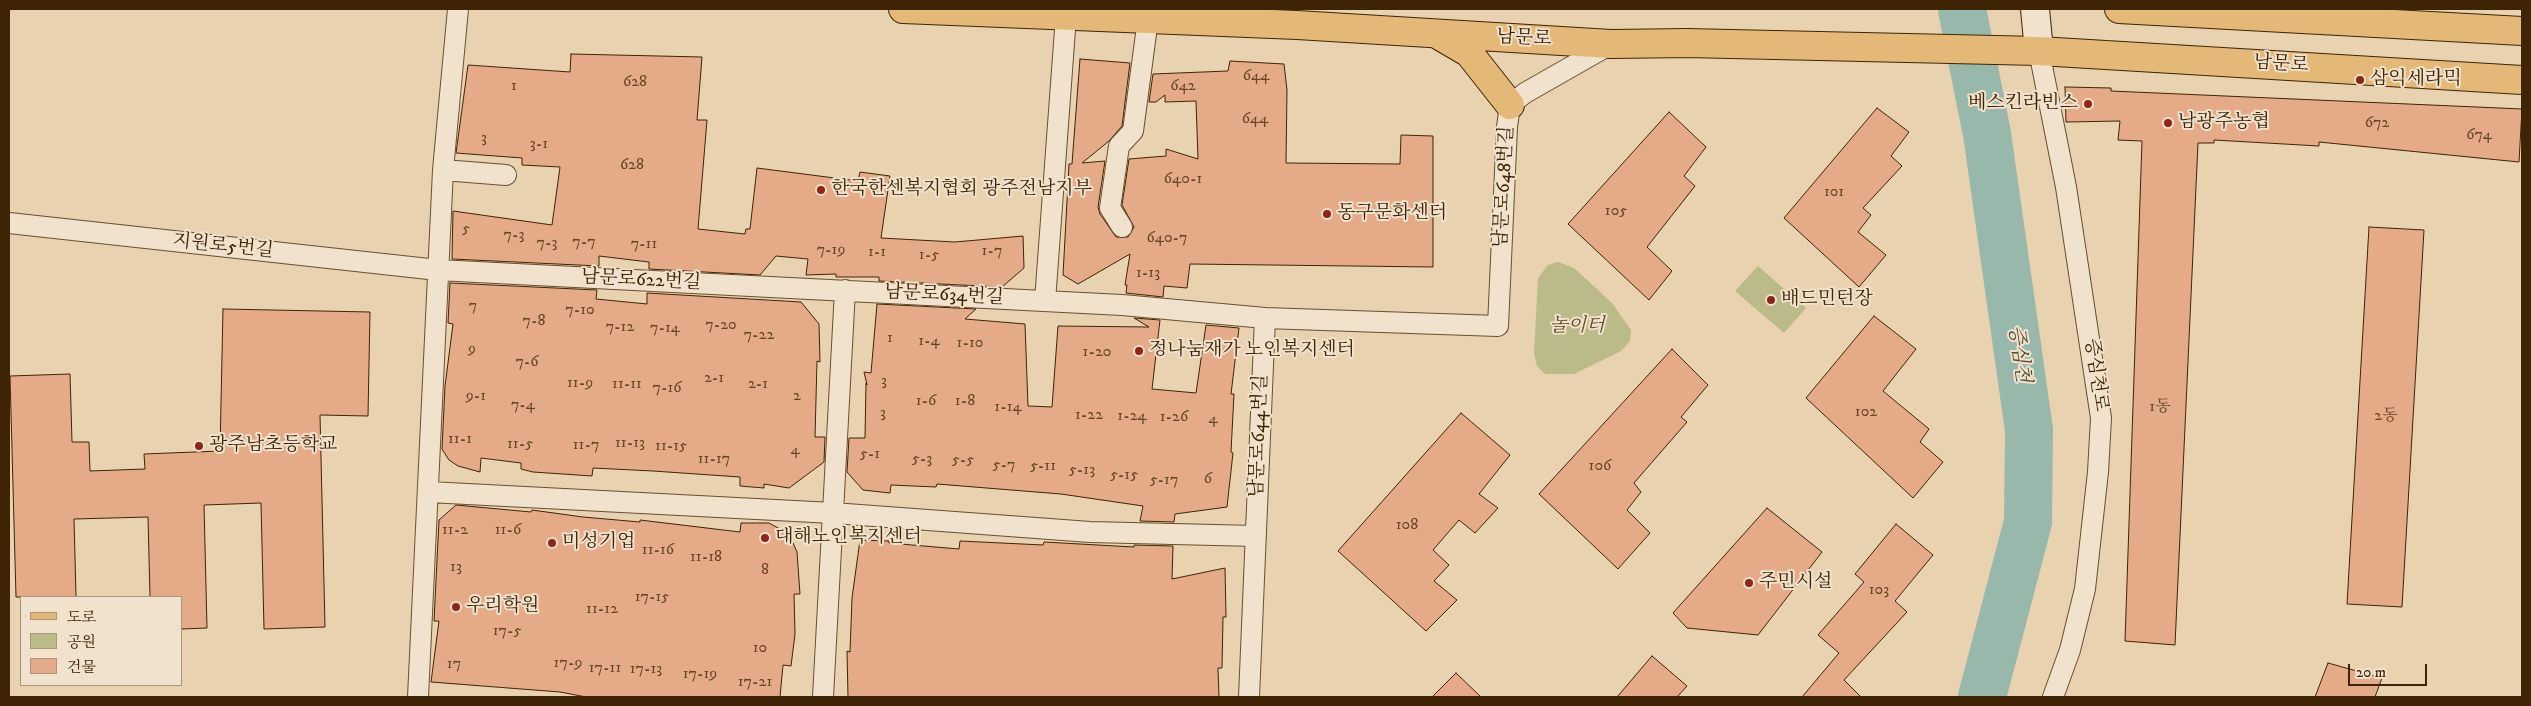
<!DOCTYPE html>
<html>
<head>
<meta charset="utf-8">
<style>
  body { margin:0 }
  #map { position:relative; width:2531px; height:706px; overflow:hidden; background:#e8d2b0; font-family:"IM FELL DW Pica","Noto Serif KR",serif }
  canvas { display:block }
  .frame { position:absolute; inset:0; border:10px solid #3e2404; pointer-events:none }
  .legend { position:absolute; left:20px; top:596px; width:162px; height:90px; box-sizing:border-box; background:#f0e2cc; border:1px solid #a9967c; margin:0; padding:6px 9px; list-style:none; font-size:15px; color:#3e2404 }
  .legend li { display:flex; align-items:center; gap:10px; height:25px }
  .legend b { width:25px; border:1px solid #a9967c }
  .scale { position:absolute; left:2348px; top:664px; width:79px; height:22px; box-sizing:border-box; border:2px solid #3e2404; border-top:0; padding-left:6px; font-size:15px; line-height:18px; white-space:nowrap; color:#3e2404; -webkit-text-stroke:4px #f0e2cc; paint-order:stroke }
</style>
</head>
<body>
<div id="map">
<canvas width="2531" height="706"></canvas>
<div class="frame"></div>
<ul class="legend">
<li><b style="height:6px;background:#e4b978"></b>도로</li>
<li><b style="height:14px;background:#babb88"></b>공원</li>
<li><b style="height:14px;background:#e5aa88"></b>건물</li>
</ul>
<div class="scale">20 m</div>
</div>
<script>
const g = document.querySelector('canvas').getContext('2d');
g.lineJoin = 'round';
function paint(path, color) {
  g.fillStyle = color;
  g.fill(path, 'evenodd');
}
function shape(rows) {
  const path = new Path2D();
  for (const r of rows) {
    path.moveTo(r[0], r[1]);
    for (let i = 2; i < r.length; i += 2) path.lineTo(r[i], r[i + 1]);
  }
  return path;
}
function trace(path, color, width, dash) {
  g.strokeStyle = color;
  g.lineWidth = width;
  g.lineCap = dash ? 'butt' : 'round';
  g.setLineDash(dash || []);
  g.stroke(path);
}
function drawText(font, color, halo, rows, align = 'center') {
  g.font = font + ' "IM FELL DW Pica","Noto Serif KR",serif';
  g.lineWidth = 4;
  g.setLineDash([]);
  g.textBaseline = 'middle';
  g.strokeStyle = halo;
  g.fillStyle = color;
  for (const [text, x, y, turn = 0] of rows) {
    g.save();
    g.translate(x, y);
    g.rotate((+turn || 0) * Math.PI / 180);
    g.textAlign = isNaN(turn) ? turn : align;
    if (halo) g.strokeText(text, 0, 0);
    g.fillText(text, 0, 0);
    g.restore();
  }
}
const green = shape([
  [1558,262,1574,268,1612,303,1631,330,1630,341,1621,351,1574,374,1545,374,1537,366,1534,354,1538,278,1548,265],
  [1758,266,1806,308,1784,333,1735,291]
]);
const river = shape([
  [1962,9,1987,134,2029,430,2028,522,1982,697]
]);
const building = shape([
  [571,54,702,57,697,120,707,120,698,229,745,234,746,229,750,229,757,168,858,181,860,172,890,176,881,238,955,242,1023,236,1024,268,1002,287,879,281,879,277,836,277,836,274,806,275,808,259,776,256,760,275,649,269,649,262,599,256,599,266,452,259,453,211,552,225,560,167,522,165,522,158,456,153,468,65,570,72,571,54],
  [1080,59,1130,63,1122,126,1109,141,1082,163,1105,161,1098,207,1100,214,1116,237,1128,237,1134,227,1122,205,1129,159,1166,156,1166,149,1198,159,1196,101,1165,102,1165,95,1156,102,1149,102,1153,74,1228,71,1230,61,1284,64,1287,90,1286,163,1400,164,1401,135,1433,136,1433,267,1190,264,1187,288,1164,286,1163,297,1126,293,1127,285,1125,285,1130,254,1078,284,1063,275,1069,164,1072,164,1080,59],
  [2065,87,2111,88,2111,91,2522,109,2519,162,2319,142,2319,146,2214,140,2214,143,2198,143,2175,645,2125,641,2142,141,2118,140,2120,121,2066,122,2065,87],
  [1877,108,1909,132,1891,156,1902,166,1863,208,1871,215,1858,232,1886,255,1859,287,1784,218,1877,108],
  [1669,112,1706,147,1684,176,1695,186,1647,247,1672,271,1649,300,1568,224,1669,112],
  [2369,227,2424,230,2402,607,2347,604,2369,227],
  [450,283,597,290,596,299,647,304,647,293,801,302,819,324,820,362,817,361,815,437,825,437,824,462,789,488,764,484,764,488,740,486,740,477,653,471,593,468,592,476,533,472,521,469,521,463,481,458,480,472,458,466,449,460,442,449,445,386,453,324,448,323,450,283],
  [877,304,976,309,965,319,1025,324,1028,406,1052,407,1058,326,1149,327,1134,318,1160,320,1152,389,1196,393,1206,325,1239,328,1231,394,1234,394,1231,452,1233,453,1227,507,1175,514,1174,522,1140,521,1143,506,1061,494,937,484,936,487,891,485,890,493,863,490,847,472,849,438,865,438,866,383,867,385,864,372,871,373,877,304],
  [223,309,370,312,368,416,320,415,325,627,264,629,261,503,204,505,207,628,181,629,181,597,150,597,148,517,74,519,76,597,16,597,10,376,70,374,72,442,89,442,90,471,145,469,144,454,220,451,223,309],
  [1874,316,1916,349,1883,391,1929,429,1920,442,1943,462,1913,498,1806,398,1874,316],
  [1672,349,1708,385,1681,417,1687,422,1634,483,1641,492,1627,510,1650,533,1618,569,1539,494,1672,349],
  [1461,413,1510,455,1479,494,1498,508,1475,533,1459,520,1433,550,1449,565,1434,581,1457,600,1426,631,1338,551,1461,413],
  [456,505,531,512,532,510,583,517,640,522,640,520,740,532,741,523,769,523,789,534,797,552,800,594,794,594,795,634,791,666,783,665,780,697,586,697,560,692,431,682,439,621,434,621,439,520,456,505],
  [1767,508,1822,552,1758,635,1687,628,1673,613,1767,508],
  [1896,524,1933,555,1895,601,1907,612,1844,680,1861,697,1802,697,1839,653,1818,635,1864,582,1855,574,1896,524],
  [860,540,889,541,889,543,959,549,960,541,1043,545,1044,542,1134,547,1134,545,1173,546,1172,579,1225,568,1226,617,1223,617,1222,668,1218,668,1219,697,848,697,847,651,850,652,852,598,860,540],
  [1652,656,1687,686,1677,697,1617,697,1652,656],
  [2328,663,2382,678,2375,697,2315,697,2328,663],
  [1456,673,1481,697,1432,697,1456,673]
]);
const street = shape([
  [2039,51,2066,187,2101,418,2098,472,2085,589,2070,650,2053,697],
  [443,170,506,175],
  [9,223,438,270,1122,305,1265,318,1498,326,1507,127,1510,105,1525,93,1611,44],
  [1122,227,1110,208,1119,146,1133,131,1148,19],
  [1045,301,1066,16],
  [429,492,833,513,1090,532,1256,536],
  [418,697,443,170,458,9],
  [823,697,845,290],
  [1249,697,1265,318]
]);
const secondary = shape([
  [2035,9,2039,51]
]);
const primary = shape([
  [903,9,1297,25,1611,44,1687,43,2039,51,2522,80],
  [2119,9,2522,31],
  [1440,36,1469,53,1510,105]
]);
const markers = [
  [2360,80,5,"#8f2418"],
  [2088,104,5,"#8f2418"],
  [2168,123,5,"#8f2418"],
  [821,190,5,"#8f2418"],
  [1327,214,5,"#8f2418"],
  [1771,300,5,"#8f2418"],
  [1139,351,5,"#8f2418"],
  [199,446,5,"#8f2418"],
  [765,538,5,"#8f2418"],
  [552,543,5,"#8f2418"],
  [1749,583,5,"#8f2418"],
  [456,607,5,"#8f2418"]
];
const numberNames = [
  ["644",1256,77],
  ["628",635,83],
  ["1",514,87],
  ["642",1183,87],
  ["644",1255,120],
  ["672",2377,124],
  ["674",2479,136],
  ["3",484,139],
  ["3-1",539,145],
  ["628",632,166],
  ["640-1",1183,180],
  ["101",1834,193],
  ["105",1616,212],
  ["5",466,230],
  ["7-3",514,236],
  ["640-7",1167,239],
  ["7-7",584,243],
  ["7-3",547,244],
  ["7-11",644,245],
  ["7-19",831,251],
  ["1-7",992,252],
  ["1-1",877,253],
  ["1-5",929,256],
  ["1-13",1148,274],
  ["7",473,307],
  ["7-10",580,311],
  ["7-8",534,322],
  ["7-20",721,326],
  ["7-12",620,328],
  ["7-14",665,329],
  ["7-22",759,336],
  ["1",890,339],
  ["1-4",929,342],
  ["1-10",970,344],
  ["9",472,350],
  ["1-20",1097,353],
  ["7-6",527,363],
  ["2-1",714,379],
  ["3",884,382],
  ["11-9",580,384],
  ["11-11",627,385],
  ["2-1",758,385],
  ["7-16",667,389],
  ["9-1",476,397],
  ["2",797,397],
  ["1-6",926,402],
  ["1-8",965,402],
  ["7-4",523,406],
  ["1-14",1008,408],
  ["1동",2160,408],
  ["102",1866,413],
  ["3",883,414],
  ["1-22",1089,416],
  ["1-24",1132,417],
  ["2동",2386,417],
  ["1-26",1174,418],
  ["4",1213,420],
  ["11-1",460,440],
  ["11-13",630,444],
  ["11-5",520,445],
  ["11-7",586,446],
  ["11-15",671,447],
  ["4",795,451],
  ["5-1",870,455],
  ["11-17",714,460],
  ["5-3",922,460],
  ["5-5",963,461],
  ["5-7",1004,466],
  ["5-11",1043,467],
  ["106",1600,467],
  ["5-13",1082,471],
  ["5-15",1124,476],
  ["6",1208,480],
  ["5-17",1164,481],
  ["108",1407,526],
  ["11-2",455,531],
  ["11-6",508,531],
  ["11-16",658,551],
  ["11-18",706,558],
  ["13",456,568],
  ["8",765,571],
  ["103",1879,591],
  ["17-15",652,598],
  ["11-12",602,610],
  ["17-5",507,632],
  ["10",760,649],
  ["17-9",568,664],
  ["17",454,665],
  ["17-11",605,669],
  ["17-13",646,670],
  ["17-19",700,675],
  ["17-21",755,683]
];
const streetNames = [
  ["남문로",1524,39,3],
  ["남문로",2281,65,4],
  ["남문로648번길",1505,187,-87],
  ["지원로5번길",223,247,6],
  ["남문로622번길",641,281,3],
  ["남문로634번길",944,296,3],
  ["증심천로",2095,375,82],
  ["남문로644번길",1260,436,-88]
];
const poiNames = [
  ["삼익세라믹",2370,80],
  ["베스킨라빈스",2078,104,"right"],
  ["남광주농협",2178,123],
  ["한국한센복지협회 광주전남지부",831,190],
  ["동구문화센터",1337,214],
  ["배드민턴장",1781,300],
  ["정나눔재가 노인복지센터",1149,351],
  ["광주남초등학교",209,446],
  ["대해노인복지센터",775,538],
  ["미성기업",562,543],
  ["주민시설",1759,583],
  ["우리학원",466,607]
];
const parkNames = [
  ["놀이터",1577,327]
];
const waterNames = [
  ["증심천",2018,354,82]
];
paint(green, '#babb88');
trace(river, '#97b8ab', 48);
paint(building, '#e5aa88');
trace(building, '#3e2404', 1);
trace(street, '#68502f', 22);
trace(secondary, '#3e2404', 30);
trace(primary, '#3e2404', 30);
trace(street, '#f0e2cc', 20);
trace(secondary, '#f0e2cc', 28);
trace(primary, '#e4b978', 28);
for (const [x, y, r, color] of markers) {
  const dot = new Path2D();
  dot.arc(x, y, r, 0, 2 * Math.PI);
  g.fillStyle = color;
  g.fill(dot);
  trace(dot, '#f0e2cc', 2);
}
drawText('16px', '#684625', null, numberNames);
drawText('19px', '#3e2404', '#f0e2cc', streetNames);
drawText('19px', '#3e2404', '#f0e2cc', poiNames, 'left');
drawText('italic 19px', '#5d4a25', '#f0e2cc', parkNames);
drawText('italic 20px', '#54492e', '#f0e2cc', waterNames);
</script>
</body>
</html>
